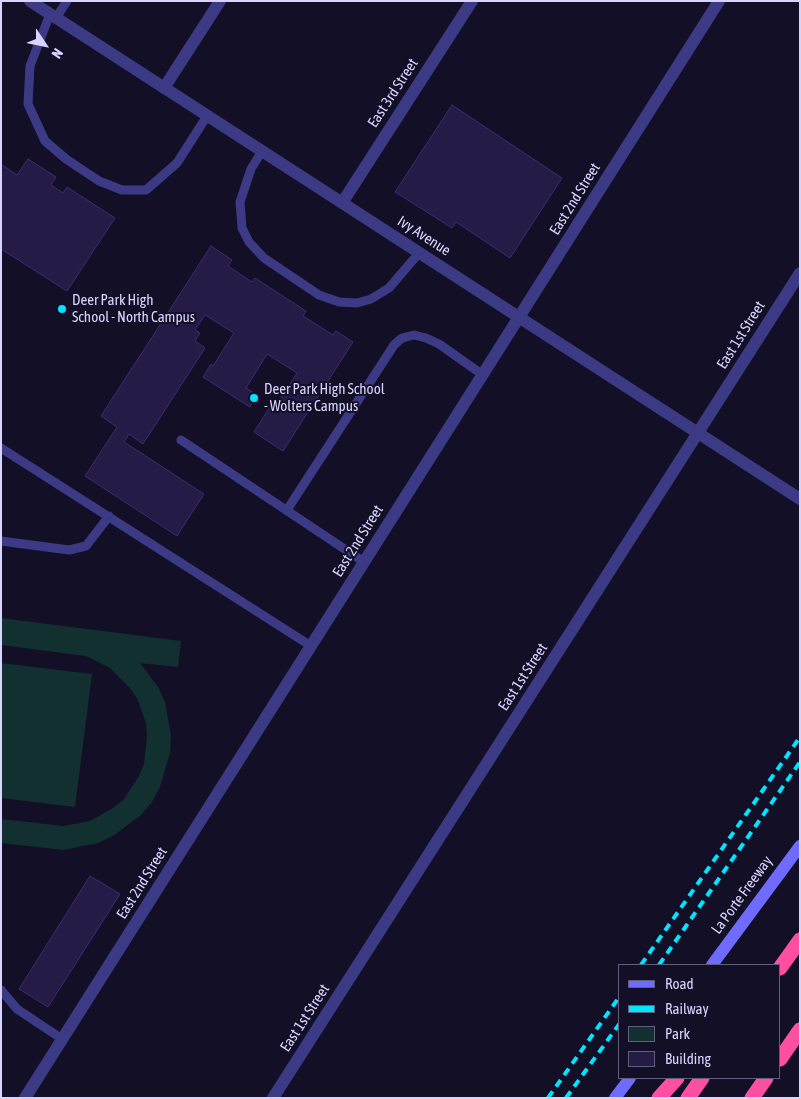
<!DOCTYPE html>
<html>
<head>
<meta charset="utf-8">
<style>
  body { margin:0 }
  #map { position:relative; width:801px; height:1099px; overflow:hidden; background:#130f26; font-family:"Asap Condensed",sans-serif }
  canvas { display:block }
  .frame { position:absolute; inset:0; border:2px solid #d9d4ff; pointer-events:none }
  .legend { position:absolute; left:618px; top:964px; width:162px; height:115px; box-sizing:border-box; background:#130f26; border:1px solid #625e7d; margin:0; padding:6px 9px; list-style:none; font-size:15px; color:#d9d4ff }
  .legend li { display:flex; align-items:center; gap:10px; height:25px }
  .legend b { width:25px; border:1px solid #625e7d }
  .north { position:absolute; left:20px; top:20px; width:50px; height:50px; -webkit-text-stroke:4px #130f26; paint-order:stroke; rotate:124deg; font-size:14px; font-weight:700; line-height:20px; text-align:center; color:#d9d4ff }
  .north::after { content:''; display:block; margin:auto; width:18px; height:22px; background:#d9d4ff; clip-path:polygon(50% 0,100% 100%,50% 72%,0 100%) }
</style>
</head>
<body>
<div id="map">
<canvas width="801" height="1099"></canvas>
<div class="frame"></div>
<ul class="legend">
<li><b style="height:6px;background:#6f6bff"></b>Road</li>
<li><b style="height:6px;background:#00e5ff"></b>Railway</li>
<li><b style="height:14px;background:#12302f"></b>Park</li>
<li><b style="height:14px;background:#241b47"></b>Building</li>
</ul>
<div class="north">N</div>
</div>
<script>
const g = document.querySelector('canvas').getContext('2d');
g.lineJoin = 'round';
function paint(path, color) {
  g.fillStyle = color;
  g.fill(path, 'evenodd');
}
function shape(rows) {
  const path = new Path2D();
  for (const r of rows) {
    path.moveTo(r[0], r[1]);
    for (let i = 2; i < r.length; i += 2) path.lineTo(r[i], r[i + 1]);
  }
  return path;
}
function trace(path, color, width, dash) {
  g.strokeStyle = color;
  g.lineWidth = width;
  g.lineCap = dash ? 'butt' : 'round';
  g.setLineDash(dash || []);
  g.stroke(path);
}
function drawText(font, color, halo, rows, align = 'center') {
  g.font = font + ' "Asap Condensed",sans-serif';
  g.lineWidth = 4;
  g.setLineDash([]);
  g.textBaseline = 'middle';
  g.strokeStyle = halo;
  g.fillStyle = color;
  for (const [text, x, y, turn = 0] of rows) {
    g.save();
    g.translate(x, y);
    g.rotate((+turn || 0) * Math.PI / 180);
    g.textAlign = isNaN(turn) ? turn : align;
    if (halo) g.strokeText(text, 0, 0);
    g.fillText(text, 0, 0);
    g.restore();
  }
}
const green = shape([
  [1,618,181,641,178,667,140,663,158,687,165,702,171,736,170,753,160,787,152,802,141,815,113,836,98,843,64,850,1,843,1,819,63,826,90,821,113,808,124,799,139,776,144,764,147,737,146,723,137,698,129,687,110,668,86,656,1,645],
  [1,663,92,674,75,807,1,798]
]);
const building = shape([
  [452,105,562,178,510,258,456,222,452,228,395,192,452,105],
  [28,159,56,177,51,185,63,193,67,187,115,218,67,291,1,249,1,164,17,175,28,159],
  [211,246,232,260,228,266,252,282,255,278,306,311,303,316,333,335,336,331,353,342,283,451,254,432,275,399,279,401,297,373,267,354,246,388,257,395,250,407,203,377,211,364,213,366,234,333,205,315,195,330,200,333,195,341,205,348,143,444,129,434,124,442,204,494,177,536,85,476,117,427,101,416,211,246],
  [90,876,120,894,48,1007,19,989,90,876]
]);
const lane = shape([
  [50,14,30,66,28,104,45,141,66,159,99,181,122,190,146,190,177,163,207,116],
  [56,18,67,1],
  [262,151,251,169,240,202,242,228,249,242,264,258,319,295,339,302,357,303,371,299,389,288,419,253],
  [181,440,364,562],
  [1,448,311,646],
  [287,510,394,345,402,338,414,335,426,338,439,344,483,375],
  [1,541,69,550,86,546,109,516],
  [1,990,17,1009,62,1039]
]);
const street = shape([
  [30,1,800,499],
  [164,88,220,1],
  [342,203,472,1],
  [25,1098,719,1],
  [273,1098,800,273]
]);
const secondary = shape([
  [712,965,800,846],
  [615,1098,630,1078]
]);
const highway = shape([
  [780,968,800,940],
  [780,1059,800,1030],
  [659,1098,677,1078],
  [688,1098,702,1078],
  [752,1098,766,1078]
]);
const rail = shape([
  [641,965,800,737],
  [659,965,800,762],
  [548,1098,620,996],
  [566,1098,620,1023]
]);
const markers = [
  [62,309,5,"#00e5ff"],
  [254,398,5,"#00e5ff"]
];
const streetNames = [
  ["East 3rd Street",393,93,-57],
  ["East 2nd Street",575,199,-58],
  ["Ivy Avenue",424,236,33],
  ["East 1st Street",741,335,-58],
  ["East 2nd Street",358,541,-58],
  ["East 1st Street",523,677,-57],
  ["East 2nd Street",142,883,-58],
  ["La Porte Freeway",742,895,-54],
  ["East 1st Street",305,1018,-57]
];
const poiNames = [
  ["Deer Park High",72,300],
  ["School - North Campus",72,317],
  ["Deer Park High School",264,389],
  ["- Wolters Campus",264,406]
];
paint(green, '#12302f');
paint(building, '#241b47');
trace(building, '#3b2d73', 1);
trace(lane, '#3d3a85', 9);
trace(street, '#3d3a85', 12);
trace(secondary, '#6f6bff', 12);
trace(highway, '#ff4fa3', 15);
trace(rail, '#00e5ff', 4, [8, 6]);
for (const [x, y, r, color] of markers) {
  const dot = new Path2D();
  dot.arc(x, y, r, 0, 2 * Math.PI);
  g.fillStyle = color;
  g.fill(dot);
  trace(dot, '#130f26', 2);
}
drawText('15px', '#d9d4ff', '#130f26', streetNames);
drawText('15px', '#d9d4ff', '#130f26', poiNames, 'left');
</script>
</body>
</html>
